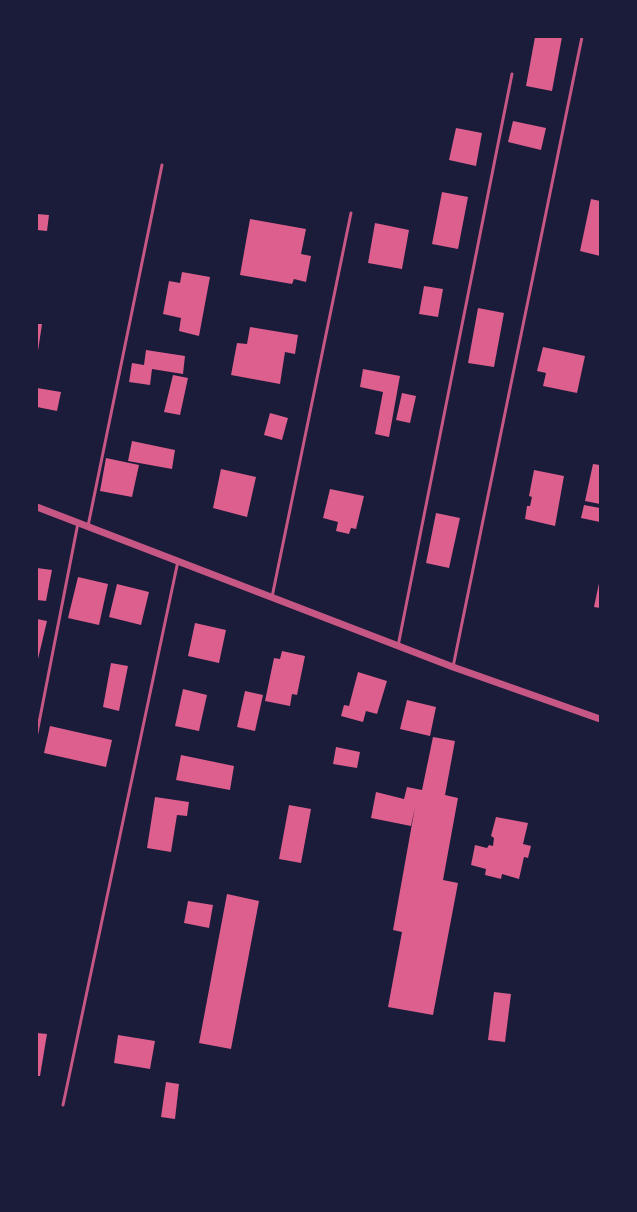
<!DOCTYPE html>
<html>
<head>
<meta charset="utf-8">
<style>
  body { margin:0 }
  #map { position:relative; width:637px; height:1212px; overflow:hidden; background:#1b1b3a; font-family:"Sofia Sans Condensed",sans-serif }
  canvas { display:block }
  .frame { position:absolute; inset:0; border:38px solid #1b1b3a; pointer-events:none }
</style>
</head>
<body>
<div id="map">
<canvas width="637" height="1212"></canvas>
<div class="frame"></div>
</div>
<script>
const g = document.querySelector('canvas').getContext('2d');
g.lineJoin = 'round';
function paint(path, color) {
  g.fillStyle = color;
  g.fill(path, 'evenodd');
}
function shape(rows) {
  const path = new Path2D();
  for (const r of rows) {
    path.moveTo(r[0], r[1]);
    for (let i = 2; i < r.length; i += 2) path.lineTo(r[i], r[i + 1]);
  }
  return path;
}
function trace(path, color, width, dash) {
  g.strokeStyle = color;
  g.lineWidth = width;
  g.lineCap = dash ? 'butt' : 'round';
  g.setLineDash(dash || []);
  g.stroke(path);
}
const building = shape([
  [535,37,562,37,552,91,526,86],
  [513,121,546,128,541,150,508,142],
  [456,128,482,133,476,166,449,160],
  [442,192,468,197,458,249,432,244],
  [591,199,600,201,600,256,580,251],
  [37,214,49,215,47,231,37,230],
  [250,219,306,229,301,254,311,256,306,282,294,279,292,284,240,275],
  [375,223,409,230,402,269,368,263],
  [182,272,210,277,199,336,179,331,181,318,163,314,169,281,180,283],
  [424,286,443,289,438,317,419,314],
  [478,308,504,313,494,367,468,363],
  [37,324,42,324,38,351,37,351],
  [250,327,298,335,295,354,285,352,280,384,231,375,237,343,247,344],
  [543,347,585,356,577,393,543,386,546,373,537,371],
  [146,350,185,356,183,374,152,369,150,385,129,382,132,363,144,365],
  [363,369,400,376,389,437,375,434,383,392,360,387],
  [173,375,188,378,180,415,164,412],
  [37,388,61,392,57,411,37,407],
  [402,393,416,396,410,423,396,420],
  [270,413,288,418,282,440,264,435],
  [132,441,175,450,172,469,128,461],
  [106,458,139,465,132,497,100,491],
  [593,464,600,465,600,504,585,501],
  [221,469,256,477,247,517,213,508],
  [534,470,564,476,555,526,525,519,527,506,530,506,532,497,529,496],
  [330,489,364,496,356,529,351,528,349,534,336,531,338,522,323,518],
  [584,505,600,508,600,522,581,518],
  [436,513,460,518,449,568,426,563],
  [37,568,52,570,46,601,37,600],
  [78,577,108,584,99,625,68,618],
  [599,583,600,583,600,608,594,607],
  [117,584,149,592,141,625,109,617],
  [37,619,47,621,38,659,37,659],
  [195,623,226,630,219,663,188,656],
  [282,651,305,656,297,695,292,694,290,706,265,701,274,658,280,659],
  [111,663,128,666,119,711,103,707],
  [358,672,387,681,377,714,366,711,363,722,341,716,344,705,349,706],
  [183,689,207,695,199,731,175,726],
  [245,691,263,695,255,731,237,727],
  [407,700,436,707,430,736,400,729],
  [50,726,112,740,106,767,44,753],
  [433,737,455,741,445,795,458,798,443,880,458,883,433,1015,388,1007,402,932,393,930,415,807,411,826,371,818,376,792,404,799,407,787,422,790],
  [336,747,360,752,357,768,333,764],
  [181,755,234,766,230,790,176,780],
  [155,797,189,802,187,816,177,815,171,852,147,848],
  [289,805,311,809,301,863,279,859],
  [496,817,528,823,523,844,531,846,528,858,524,857,519,879,502,874,501,879,485,875,486,869,471,865,475,845,487,848,489,845,493,846,494,838,491,836],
  [227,894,259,901,231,1049,199,1043],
  [188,901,213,905,209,928,184,923],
  [494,992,511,994,505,1042,488,1040],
  [37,1033,47,1034,40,1076,37,1076],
  [118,1035,155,1041,150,1069,114,1063],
  [166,1082,179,1084,175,1119,161,1117]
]);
const service = shape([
  [88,526,162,165],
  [272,597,351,213],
  [398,646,512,74],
  [453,667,582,37],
  [37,733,78,523],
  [63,1105,178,561]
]);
const tertiary = shape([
  [37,507,453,667,600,719]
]);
paint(building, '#dd5f8e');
trace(service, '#c65784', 3);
trace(tertiary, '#c65784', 7);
</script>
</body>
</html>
